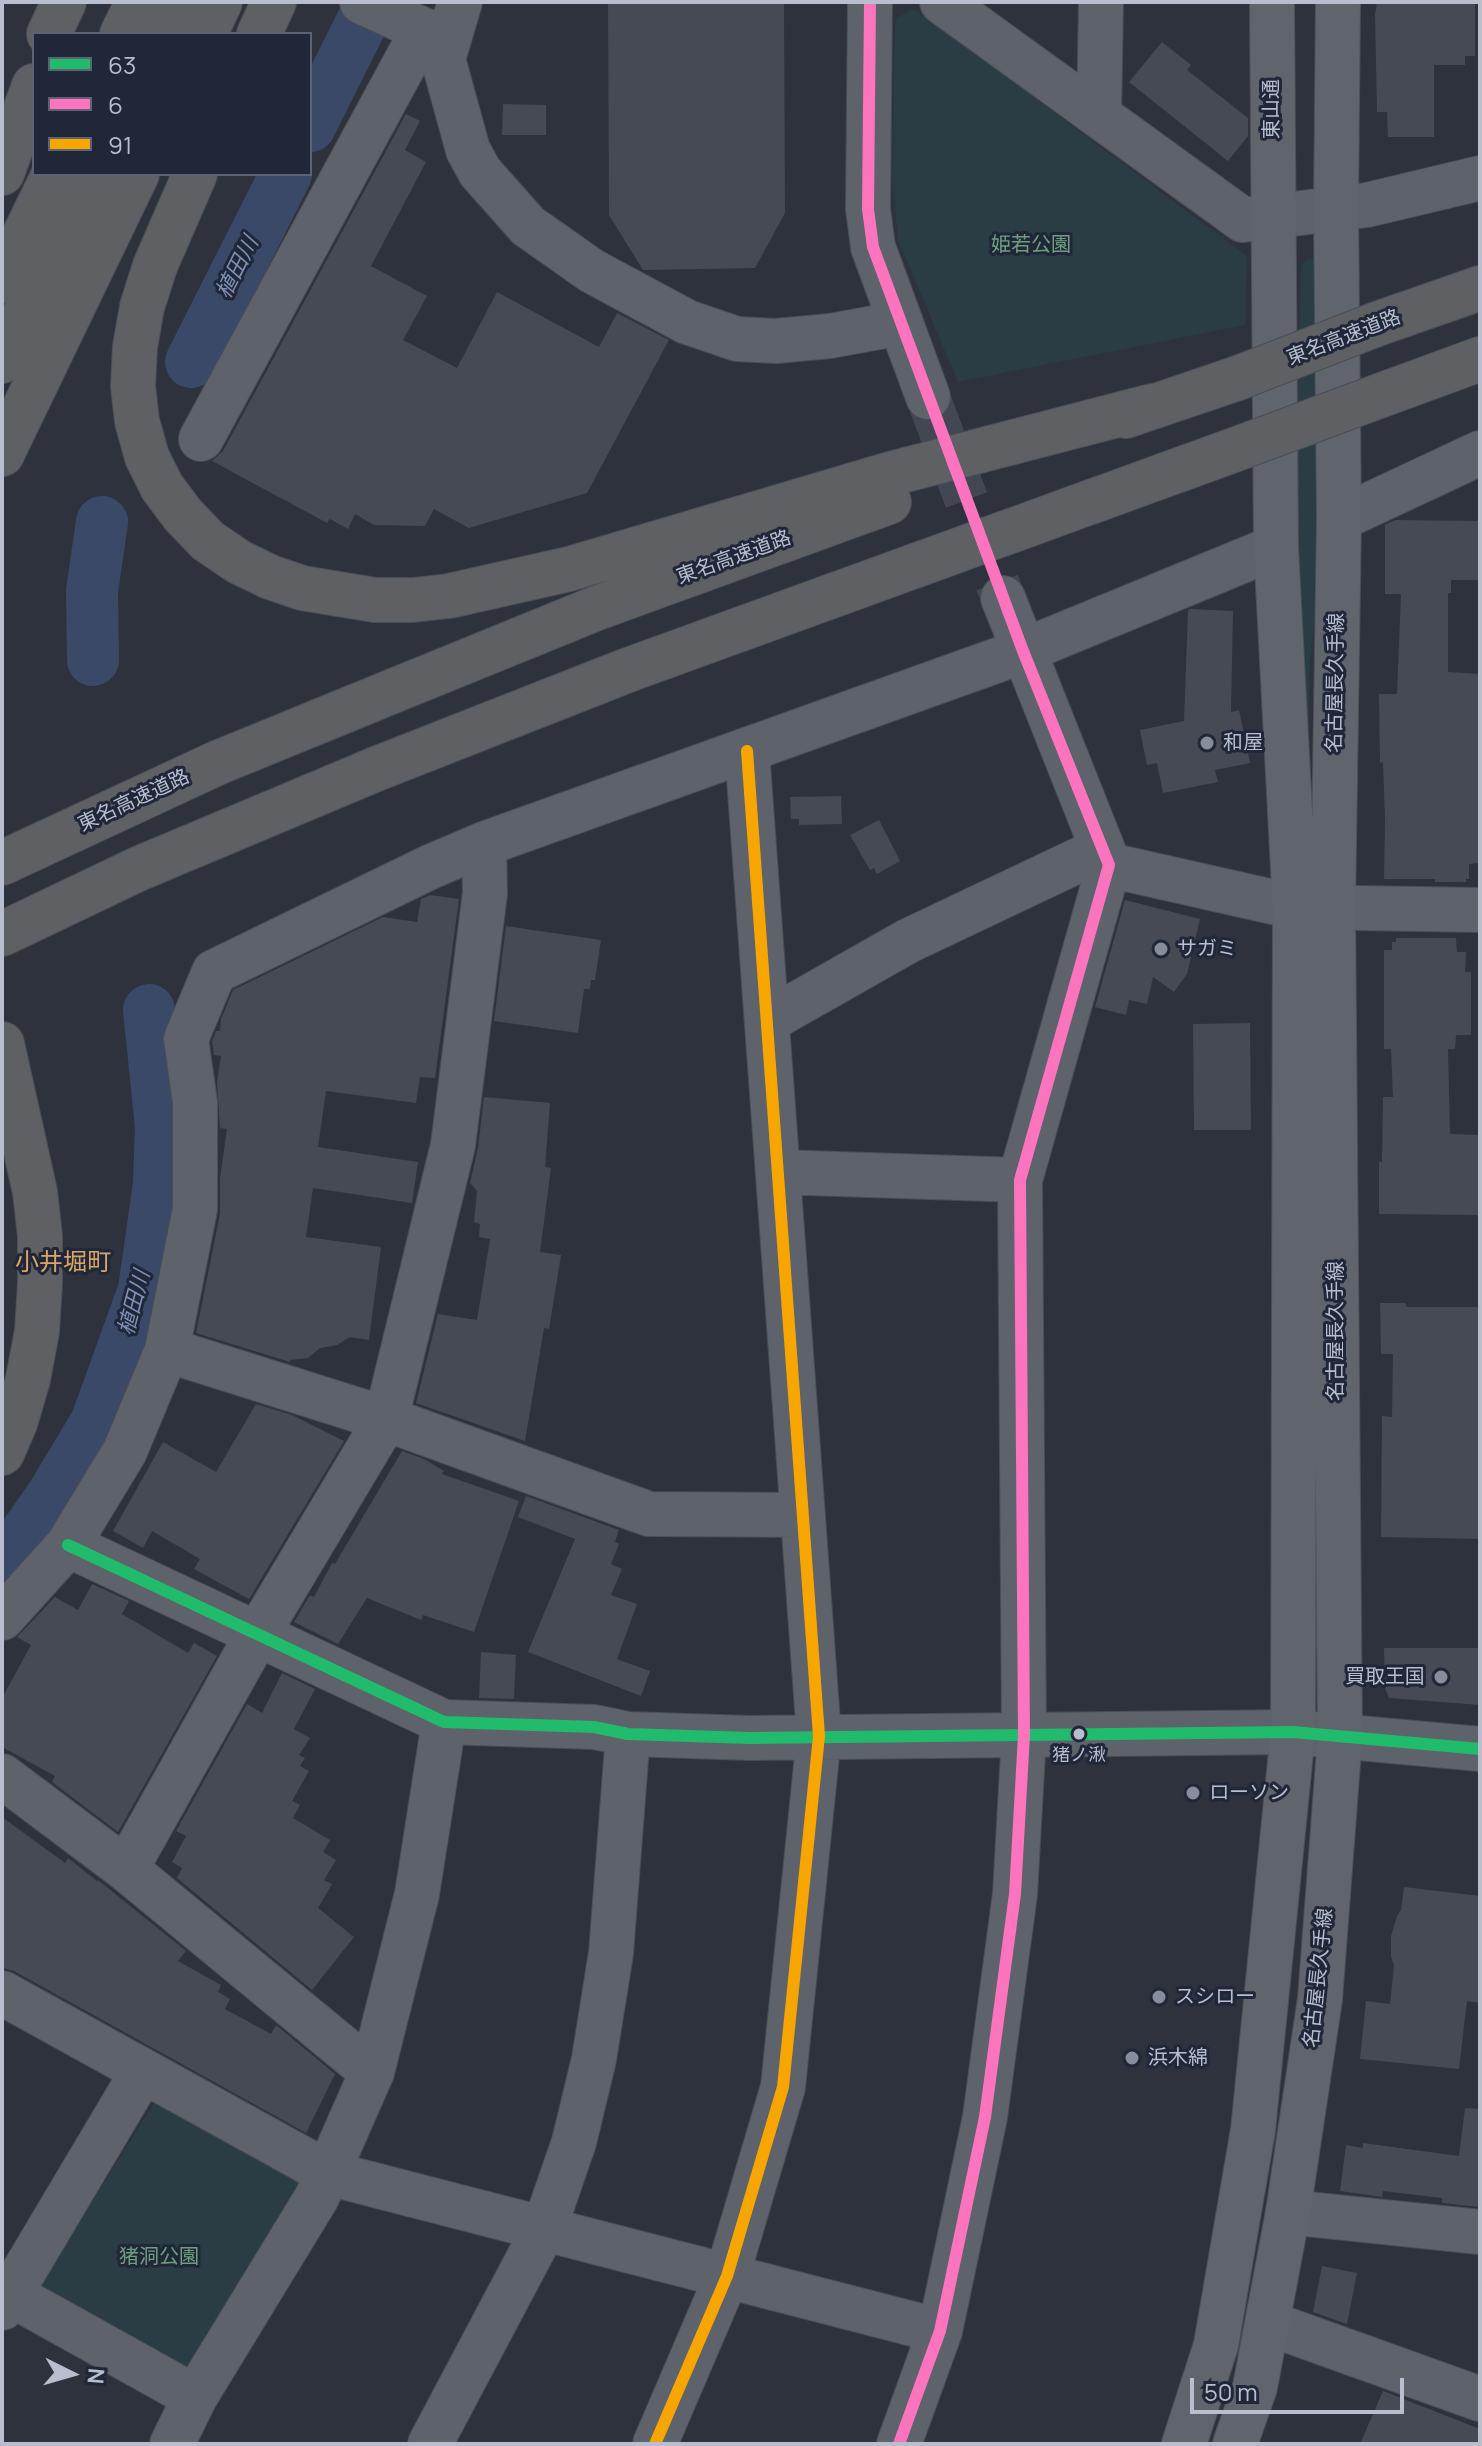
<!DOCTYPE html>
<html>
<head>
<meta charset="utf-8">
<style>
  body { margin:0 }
  #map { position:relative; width:1482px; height:2446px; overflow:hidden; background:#2d323d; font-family:Manrope,sans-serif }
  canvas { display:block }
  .frame { position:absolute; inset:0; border:4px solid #b8becd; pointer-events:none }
  .legend { position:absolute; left:32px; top:32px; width:280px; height:144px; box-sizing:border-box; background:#1f2739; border:2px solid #5c6374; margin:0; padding:10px 14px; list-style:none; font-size:24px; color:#b8becd }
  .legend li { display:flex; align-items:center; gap:16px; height:40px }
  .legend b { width:40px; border:2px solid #5c6374 }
  .north { position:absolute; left:32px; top:2334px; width:80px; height:80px; -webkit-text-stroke:6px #1f2739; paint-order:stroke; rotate:95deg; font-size:22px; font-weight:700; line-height:32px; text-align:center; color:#b8becd }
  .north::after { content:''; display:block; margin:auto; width:28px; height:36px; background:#b8becd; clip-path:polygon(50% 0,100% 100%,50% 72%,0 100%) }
  .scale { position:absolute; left:1190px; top:2378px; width:214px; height:36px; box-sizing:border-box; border:4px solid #b8becd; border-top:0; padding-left:10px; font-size:24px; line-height:28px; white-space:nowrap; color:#b8becd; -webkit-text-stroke:6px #1f2739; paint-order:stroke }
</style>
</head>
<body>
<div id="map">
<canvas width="1482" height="2446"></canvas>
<div class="frame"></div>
<ul class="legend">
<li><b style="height:10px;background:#20bc6c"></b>63</li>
<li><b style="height:10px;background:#fc73be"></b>6</li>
<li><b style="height:10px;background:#f7a600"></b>91</li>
</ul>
<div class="north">N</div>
<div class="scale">50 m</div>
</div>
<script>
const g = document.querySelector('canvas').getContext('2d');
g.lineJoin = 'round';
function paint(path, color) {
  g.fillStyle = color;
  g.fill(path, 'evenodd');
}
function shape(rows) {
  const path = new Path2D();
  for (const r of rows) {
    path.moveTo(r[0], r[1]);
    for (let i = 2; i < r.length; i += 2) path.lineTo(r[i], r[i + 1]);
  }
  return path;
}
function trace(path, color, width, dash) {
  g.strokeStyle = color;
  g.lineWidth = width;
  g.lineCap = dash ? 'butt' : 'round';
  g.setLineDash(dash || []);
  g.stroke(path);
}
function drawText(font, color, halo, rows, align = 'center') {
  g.font = font + ' Manrope,"Noto Sans JP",sans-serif';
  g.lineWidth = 6;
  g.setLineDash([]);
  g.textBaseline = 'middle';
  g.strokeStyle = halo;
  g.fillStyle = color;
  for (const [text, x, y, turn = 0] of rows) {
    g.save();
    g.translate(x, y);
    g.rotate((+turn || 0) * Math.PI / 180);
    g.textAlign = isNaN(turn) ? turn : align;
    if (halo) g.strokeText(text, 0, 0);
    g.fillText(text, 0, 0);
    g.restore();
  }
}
const green = shape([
  [911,10,918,11,1247,256,1245,325,958,382,898,240,892,178,895,24,897,18],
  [1307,259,1316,259,1324,535,1310,661,1307,844,1286,525,1298,387,1301,266],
  [156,2100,304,2176,189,2376,34,2294]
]);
const river = shape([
  [310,126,372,2],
  [191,362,286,174],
  [93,660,92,591,102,522],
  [2,1564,15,1549,52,1496,96,1423,144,1290,159,1184,161,1126,149,1010]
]);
const building = shape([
  [608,2,784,2,785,213,755,268,643,270,609,215],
  [1377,2,1475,2,1475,56,1465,56,1465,65,1434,65,1434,137,1388,137,1387,112,1377,112,1375,15],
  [1162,42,1191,65,1187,70,1248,118,1248,136,1228,161,1129,82],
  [503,104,546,105,546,135,502,135],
  [406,114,420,121,405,150,426,162,371,266,427,296,403,340,457,368,497,292,599,347,617,313,669,340,587,493,469,528,434,509,425,526,374,525,355,514,348,529,330,519,327,523,212,461,223,451],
  [1395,520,1480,521,1480,580,1451,580,1451,593,1448,593,1448,672,1480,674,1479,863,1469,864,1469,879,1466,879,1466,882,1435,882,1435,879,1384,879,1385,820,1383,762,1380,763,1379,694,1397,694,1401,594,1385,594,1385,525],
  [1190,609,1233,611,1231,712,1239,710,1250,763,1215,770,1218,782,1163,793,1157,763,1147,765,1140,730,1184,721,1188,610],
  [841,796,842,824,799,825,799,819,791,819,790,797],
  [879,820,900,861,877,874,874,868,870,870,850,835],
  [430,895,459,899,435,1078,420,1077,416,1103,326,1091,318,1147,418,1162,412,1203,313,1188,306,1237,381,1247,369,1340,350,1337,337,1345,320,1348,308,1358,290,1360,290,1362,196,1333,220,1214,220,1178,227,1129,220,1128,217,1082,221,1056,214,1055,212,1042,216,1031,220,1031,221,1019,233,990,383,917,417,922,421,899],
  [1125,900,1200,919,1187,974,1174,992,1153,977,1147,1004,1129,1000,1126,1015,1095,1007],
  [506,926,601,940,595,980,591,980,590,989,584,989,578,1033,494,1021],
  [1396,938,1456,938,1457,952,1466,952,1465,972,1471,972,1471,1035,1456,1035,1455,1049,1448,1049,1450,1134,1480,1135,1480,1215,1379,1214,1379,1162,1382,1162,1383,1097,1393,1097,1391,1049,1384,1049,1384,950,1392,950,1392,942,1396,942],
  [1250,1023,1251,1130,1194,1130,1193,1024],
  [484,1097,550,1103,545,1167,551,1168,540,1252,561,1255,549,1329,544,1328,525,1441,416,1403,438,1314,477,1320,490,1239,479,1237,480,1224,474,1222,477,1191,470,1183,478,1148],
  [1380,1303,1406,1303,1406,1307,1480,1307,1480,1539,1381,1537,1382,1416,1392,1417,1393,1354,1381,1354],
  [256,1404,292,1415,344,1441,249,1599,194,1569,200,1559,152,1531,143,1548,113,1531,163,1442,216,1472],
  [402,1451,424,1459,444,1471,442,1474,519,1501,474,1632,423,1615,421,1620,367,1598,338,1644,294,1622,310,1595,314,1597,332,1563,335,1564],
  [526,1496,619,1530,615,1542,619,1544,611,1564,622,1569,611,1595,637,1604,617,1659,650,1671,641,1696,528,1652,575,1539,518,1517],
  [92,1584,129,1601,122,1614,188,1653,194,1643,217,1656,118,1832,52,1782,55,1776,2,1747,2,1698,31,1645,17,1637,55,1597,78,1610],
  [1384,1648,1480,1648,1480,1705,1389,1698,1385,1688],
  [481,1652,516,1655,514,1699,479,1698],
  [282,1673,315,1689,294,1729,310,1738,299,1755,305,1758,300,1766,309,1771,292,1801,300,1805,293,1818,330,1840,323,1852,336,1860,324,1880,332,1884,318,1908,354,1937,312,1990,177,1878,182,1868,172,1862,186,1836,176,1831,247,1704,262,1713],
  [2,1817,65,1863,68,1858,97,1881,98,1880,186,1951,178,1961,221,1985,218,1992,230,1999,225,2009,271,2034,276,2025,335,2074,306,2133,14,1971,2,1968],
  [1404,1887,1480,1896,1480,2003,1467,2001,1459,2069,1360,2059,1366,2001,1390,2004,1394,1965,1391,1957,1391,1936,1397,1916,1401,1910],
  [1465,2108,1480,2109,1480,2207,1442,2203,1442,2198,1383,2191,1382,2197,1340,2191,1346,2145,1363,2148,1363,2143,1459,2156],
  [1322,2266,1357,2273,1347,2324,1313,2312],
  [1383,2391,1480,2429,1480,2444,1360,2444]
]);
const minorTunnel = shape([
  [928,397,1003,598]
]);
const minor = shape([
  [362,2,448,41],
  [460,2,443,59,468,150,480,172,528,226,592,271,687,322,737,339,776,341,830,336,901,323],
  [870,2,868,209,873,247,928,397],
  [942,2,1243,220,1367,205,1480,178],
  [1099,116,1101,2],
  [201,439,423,30],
  [1339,519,1480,453],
  [1109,865,1295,907,1480,910],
  [767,1021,908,941,1102,849],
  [778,1172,1020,1180],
  [167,1350,386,1419,649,1514,803,1515],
  [68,1545,444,1722,594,1727,628,1734,750,1738,1293,1732,1480,1749],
  [2,1618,68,1545,125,1451,167,1350,195,1209,195,1102,186,1039,214,972,430,867,484,844,1023,651,1276,547],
  [2,1776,126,1869,372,2072],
  [126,1869,257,1635,386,1419,453,1145,485,893,484,844],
  [2,1993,328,2173,940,2331],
  [1288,2212,1480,2232],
  [10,2294,195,2397],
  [2,2308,143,2071],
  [1268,2323,1480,2399],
  [172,2444,195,2397,317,2197,372,2072,417,1894,444,1722],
  [430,2444,544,2229,574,2142,594,2059,611,1953,628,1734],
  [655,2444,727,2276,783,2087,819,1736,747,751],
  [899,2444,940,2331,985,2117,1015,1894,1024,1735,1020,1180,1109,865,1003,598]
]);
const major = shape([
  [1184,2444,1216,2345,1253,2130,1293,1732,1295,907,1276,547,1272,2],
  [1235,2444,1255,2387,1288,2212,1320,1999,1340,1737,1333,907,1339,519,1336,208,1338,2]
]);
const highway = shape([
  [49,34,64,2],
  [122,34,138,2],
  [160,34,176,2],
  [205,34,220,2],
  [259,34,274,2],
  [2,173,34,86],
  [195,174,155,266,142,307,135,347,133,386,137,421,147,457,162,487,183,515,208,541,239,562,270,577,302,588,375,600,413,600,449,596,569,569,890,474,1152,406],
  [2,281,54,174],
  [1377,324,1480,288],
  [2,361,93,174],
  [1379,396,1480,359],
  [1126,416,1238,378],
  [2,454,137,174],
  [2,863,217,763,398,689,597,608,889,502],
  [2,934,138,869,376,769,628,670,1242,447],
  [2,1044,35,1192,40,1236,40,1283,37,1331,28,1379,15,1423,2,1453]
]);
const highwayBridge = shape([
  [1238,378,1377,324],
  [1242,447,1379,396]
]);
const bus1 = shape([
  [68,1545,444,1722,594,1727,628,1734,750,1738,1293,1732,1480,1749]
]);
const bus2 = shape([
  [870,2,868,209,873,247,1023,651,1109,865,1020,1180,1024,1735,1015,1894,985,2117,940,2331,899,2444]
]);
const bus3 = shape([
  [655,2444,727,2276,783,2087,819,1736,747,751]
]);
const markers = [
  [1207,743,8,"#878d9b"],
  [1161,949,8,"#878d9b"],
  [1441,1677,8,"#878d9b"],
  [1079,1734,7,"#b8becd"],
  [1193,1793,8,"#878d9b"],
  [1159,1997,8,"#878d9b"],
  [1132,2058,8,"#878d9b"]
];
const busNames = [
  ["猪ノ湫",1079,1756]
];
const streetNames = [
  ["東山通",1272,109,-90],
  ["東名高速道路",1344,338,-21],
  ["東名高速道路",734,558,-20],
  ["名古屋長久手線",1336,683,-89],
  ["東名高速道路",134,801,-25],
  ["名古屋長久手線",1336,1331,-90],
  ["名古屋長久手線",1319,1978,-84]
];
const parkNames = [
  ["姫若公園",1031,245],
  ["猪洞公園",159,2257]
];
const poiNames = [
  ["和屋",1223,743],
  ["サガミ",1177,949],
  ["買取王国",1425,1677,"right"],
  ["ローソン",1209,1793],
  ["スシロー",1175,1997],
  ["浜木綿",1148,2058]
];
const waterNames = [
  ["植田川",238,268,-63],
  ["植田川",135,1303,-75]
];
const quarterNames = [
  ["小井堀町",63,1263]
];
paint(green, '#2a3c44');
trace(river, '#3b4969', 52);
paint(building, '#464a54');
trace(minorTunnel, '#424753', 44, [44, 22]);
trace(minor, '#4a4d55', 46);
trace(major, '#4b4f5a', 46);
trace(highway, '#4a4e59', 46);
trace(minor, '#5e626b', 44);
trace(major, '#60646d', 44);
trace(highway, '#5f6064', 44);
trace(highwayBridge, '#4a4e59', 46, []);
trace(highwayBridge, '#5f6064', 44);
trace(bus1, '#20bc6c', 12);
trace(bus2, '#fc73be', 12);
trace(bus3, '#f7a600', 12);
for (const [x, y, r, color] of markers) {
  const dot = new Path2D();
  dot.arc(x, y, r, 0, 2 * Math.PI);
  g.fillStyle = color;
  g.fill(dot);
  trace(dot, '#1f2739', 3);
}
drawText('18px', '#b8becd', '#1f2739', busNames);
drawText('20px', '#b8becd', '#1f2739', streetNames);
drawText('20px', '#6f9f80', '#1f2739', parkNames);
drawText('20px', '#b8becd', '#1f2739', poiNames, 'left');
drawText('italic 22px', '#7f8fb5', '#1f2739', waterNames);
drawText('24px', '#daa667', '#1f2739', quarterNames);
</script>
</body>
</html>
